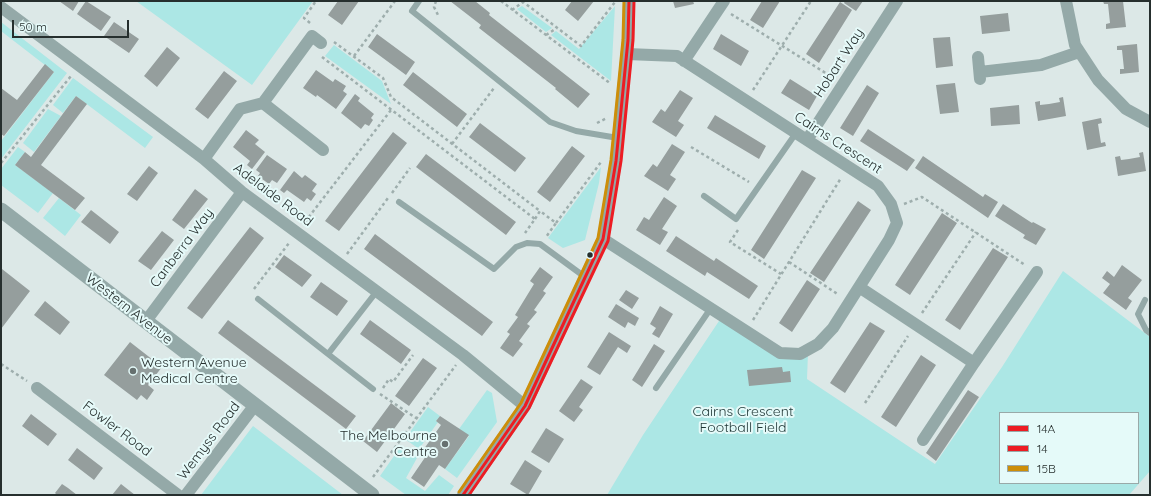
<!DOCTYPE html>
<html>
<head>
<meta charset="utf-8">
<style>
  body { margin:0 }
  #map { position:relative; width:1151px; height:496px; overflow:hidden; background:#dce8e7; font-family:Quicksand,sans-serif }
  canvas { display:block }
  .frame { position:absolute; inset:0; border:2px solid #262f2e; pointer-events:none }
  .legend { position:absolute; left:999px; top:412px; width:140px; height:72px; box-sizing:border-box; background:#e5faf9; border:1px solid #99a9a8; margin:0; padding:5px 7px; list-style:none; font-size:12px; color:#262f2e }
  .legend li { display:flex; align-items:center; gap:8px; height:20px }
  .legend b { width:20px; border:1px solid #99a9a8 }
  .scale { position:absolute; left:12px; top:20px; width:117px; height:18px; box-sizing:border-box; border:2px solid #262f2e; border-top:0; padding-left:5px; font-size:12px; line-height:14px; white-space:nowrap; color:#262f2e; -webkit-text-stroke:3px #e5faf9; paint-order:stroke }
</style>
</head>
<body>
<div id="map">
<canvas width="1151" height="496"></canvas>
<div class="frame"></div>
<ul class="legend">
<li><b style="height:5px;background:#ed1c23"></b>14A</li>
<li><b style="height:5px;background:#ed1c23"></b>14</li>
<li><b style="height:5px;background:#cd8e09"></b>15B</li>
</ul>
<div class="scale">50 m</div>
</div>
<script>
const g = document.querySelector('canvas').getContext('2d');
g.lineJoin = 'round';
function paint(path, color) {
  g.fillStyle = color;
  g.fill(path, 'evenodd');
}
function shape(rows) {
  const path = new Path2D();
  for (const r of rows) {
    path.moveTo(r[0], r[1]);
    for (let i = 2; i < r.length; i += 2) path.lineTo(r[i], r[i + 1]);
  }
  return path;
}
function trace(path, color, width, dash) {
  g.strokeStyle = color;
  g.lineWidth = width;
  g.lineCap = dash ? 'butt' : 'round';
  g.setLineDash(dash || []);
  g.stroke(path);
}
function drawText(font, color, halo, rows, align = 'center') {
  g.font = font + ' Quicksand,sans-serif';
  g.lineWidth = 4;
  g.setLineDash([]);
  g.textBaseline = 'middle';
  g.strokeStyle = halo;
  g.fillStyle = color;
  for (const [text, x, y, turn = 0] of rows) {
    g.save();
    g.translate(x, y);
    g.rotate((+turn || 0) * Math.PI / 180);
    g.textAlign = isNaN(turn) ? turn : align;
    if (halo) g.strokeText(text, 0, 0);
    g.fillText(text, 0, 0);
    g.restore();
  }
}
const green = shape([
  [136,1,313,1,252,85],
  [522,6,552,28,546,32,517,9],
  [615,6,611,81,551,35,556,31,579,49],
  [1,22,67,73,1,159,1,141,54,72,1,31],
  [334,45,382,81,391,104,325,56],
  [73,78,153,137,145,148,76,96,63,113,53,105],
  [48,109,61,116,34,152,23,143],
  [18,147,25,152,15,165,53,193,38,213,1,185,1,169],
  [601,167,599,183,585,240,563,248,548,238],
  [59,198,81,215,65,236,43,218],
  [1063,271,1150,337,1150,471,1129,495,607,495,643,435,721,318,780,356,808,353,807,379,935,464,1002,367],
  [1000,413,1138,413,1138,483,1000,483],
  [487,390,492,393,497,422,457,478,445,469,469,436,459,429],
  [428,407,440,416,436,421,438,422,419,449,405,439],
  [253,426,343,495,201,495],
  [401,446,417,458,406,478,425,491,439,475,454,486,448,495,406,495,380,476]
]);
const building = shape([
  [59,1,79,1,73,11],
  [86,1,111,17,101,31,77,14],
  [359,1,342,25,328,15,338,1],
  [450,1,475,1,490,13,489,15,590,94,578,108,555,89,556,88,479,28,481,25],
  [572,1,594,1,578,21,565,10],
  [673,1,693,1,694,4,675,8],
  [762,1,780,1,763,28,750,20],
  [845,1,863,1,856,11,844,3],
  [1103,1,1123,1,1126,27,1106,29,1106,24,1110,23,1108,4,1104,4],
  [840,2,852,10,819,63,806,54],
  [1008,13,1010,31,982,34,980,16],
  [114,22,139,39,129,53,104,36],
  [377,34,415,62,406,75,368,47],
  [721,34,749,51,741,66,713,49],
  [950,37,953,66,936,68,933,38],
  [1137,44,1139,72,1120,74,1120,69,1124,69,1122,50,1117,50,1117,46],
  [167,47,180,58,157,87,144,76],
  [45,64,54,72,4,136,1,134,1,88,17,100],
  [316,70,333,82,335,79,346,86,343,91,347,94,336,109,317,95,316,97,303,88],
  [224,71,237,81,208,119,195,109],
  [413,72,467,114,457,127,403,85],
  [790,79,817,96,809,110,781,93],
  [955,83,959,112,940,114,936,85],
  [867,85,879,93,853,136,840,128],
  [680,90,693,98,678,121,684,125,676,137,652,122,661,109,665,112],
  [355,94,360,98,358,101,374,114,371,118,373,120,369,126,365,124,361,129,341,113],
  [76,96,87,104,41,165,85,198,75,210,15,165,25,152,31,157],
  [1063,97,1066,116,1038,121,1035,102,1040,101,1040,105,1049,104,1060,102,1059,98],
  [1019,105,1020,124,991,126,990,108],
  [715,115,766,146,759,159,707,128],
  [1101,118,1102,123,1098,124,1101,143,1105,142,1106,146,1087,150,1082,122],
  [480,123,526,158,515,172,469,137],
  [868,129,915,160,907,171,860,141],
  [246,130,259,140,255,144,265,152,252,169,247,165,250,161,233,147],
  [393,132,407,143,339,231,325,221],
  [672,144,685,152,670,175,676,179,668,191,644,176,653,164,657,167],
  [572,146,585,156,550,202,537,192],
  [1143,152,1146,171,1118,176,1115,157,1120,156,1121,160,1129,159,1140,157,1139,153],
  [426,154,516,222,506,235,416,167],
  [267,155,287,169,277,183,272,180,269,184,258,176,260,173,256,170],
  [923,156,983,197,985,194,998,202,988,218,915,168],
  [149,166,158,173,137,201,127,194],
  [802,170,816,178,764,259,751,250],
  [294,171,302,178,305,175,317,184,312,191,316,194,311,201,307,198,304,202,287,190,284,193,280,190],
  [195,189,208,199,184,229,172,220],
  [664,197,677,206,662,229,668,232,660,245,636,230,644,217,649,220],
  [858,201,871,210,824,282,810,273],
  [1003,204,1032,223,1033,222,1046,229,1036,245,1023,238,1025,235,995,216],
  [91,210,119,232,110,244,81,222],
  [942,213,957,223,910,295,895,285],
  [250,227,264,238,202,319,187,308],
  [162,231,174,240,151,270,138,261],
  [375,234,493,322,482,336,364,249],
  [676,236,714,261,716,258,758,286,749,299,707,272,705,276,666,251],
  [993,248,1008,257,960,330,945,320],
  [284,255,312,275,302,287,275,267],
  [1122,265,1142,280,1128,298,1132,301,1126,310,1103,293,1110,284,1102,278,1107,271,1114,277],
  [540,267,553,277,543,291,546,293,534,310,537,312,527,324,530,326,519,341,523,344,513,357,500,348,510,334,507,332,518,317,515,315,534,284,530,281],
  [2,269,30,291,1,329,1,271],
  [807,280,820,289,792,332,779,323],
  [321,282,348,301,337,316,310,297],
  [626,290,639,298,632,309,619,300],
  [45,301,70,322,60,335,34,315],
  [616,304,639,318,635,326,628,322,625,328,608,317],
  [660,306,673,314,659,338,652,334,656,328,650,324],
  [228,320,356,416,346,429,218,333],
  [370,320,411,350,401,364,360,334],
  [870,322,885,331,845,393,830,383],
  [609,332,631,346,627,353,618,347,600,375,587,367],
  [130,342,162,367,148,385,154,390,147,400,141,395,137,400,104,375],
  [654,344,665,351,642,387,632,380],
  [921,355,936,365,896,427,881,417],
  [423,358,437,368,409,406,395,396],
  [782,367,783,372,790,371,791,382,749,386,747,370],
  [581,379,593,387,579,407,583,410,574,422,559,411],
  [968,390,979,397,936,461,926,453],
  [391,403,405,414,377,452,363,441],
  [31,414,57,434,48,446,22,426],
  [440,416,469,435,445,469,439,465,424,487,411,478,426,456,421,453,441,425,436,421],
  [546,428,564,439,549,463,531,452],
  [77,448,103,468,94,480,68,460],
  [525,460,542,471,528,495,510,484],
  [62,484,68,488,77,495,57,495,55,493],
  [121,484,135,495,112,495]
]);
const path = shape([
  [436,1,434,7,439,17],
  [501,1,611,84],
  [522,1,581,46,615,2],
  [512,10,523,2],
  [731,14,832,77],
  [310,23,304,18,316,1],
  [546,35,557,28],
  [334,42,383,78,391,97,540,211],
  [354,56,395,1],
  [322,57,535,219,525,233],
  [753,90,811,1],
  [597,123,607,118],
  [452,144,494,88],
  [691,147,749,182],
  [1,163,71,76],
  [392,193,410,168],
  [904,204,922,197,1025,265],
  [535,219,540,211,556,223,546,237],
  [305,222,391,110],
  [556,223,601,162],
  [738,230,730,242,781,274],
  [347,254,388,198],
  [789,262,839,295],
  [254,289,289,243],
  [922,313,976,232],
  [753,320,841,178],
  [1,364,27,381],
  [383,388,389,379,393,382,413,355],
  [380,394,416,418],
  [865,403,908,336],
  [373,477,456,365]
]);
const service = shape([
  [419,1,412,11,550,122,576,131,618,138],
  [704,196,736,219,796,133],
  [399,202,494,269,516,247,527,243,540,244,585,277],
  [258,299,328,354,377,291],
  [1145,300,1138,314,1146,330,1150,333],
  [328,354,373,389],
  [656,388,711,308]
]);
const minor = shape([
  [1066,1,1075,45,1098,80,1126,109,1150,122],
  [1,7,204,159,242,192,463,355,525,406],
  [978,57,980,79],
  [684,61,724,1],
  [980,72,1041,65,1079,52],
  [263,103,312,36,321,43],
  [807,140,897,1],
  [204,159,240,109,263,103,323,150],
  [603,239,780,353,800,354,818,344,833,328,889,240,897,223,891,204,878,186,677,56,627,54],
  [859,287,974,363,923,440],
  [146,321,242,192],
  [974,363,1037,272],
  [37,388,178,495],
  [186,495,255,405],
  [463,495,525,406,603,239,616,161,628,40,629,1]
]);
const tertiary = shape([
  [1,210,372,495]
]);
const bus1 = shape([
  [463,495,525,406,603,239,616,161,628,40,629,1]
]);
const bus2 = shape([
  [469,495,529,408,608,241,621,161,633,40,634,1]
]);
const bus3 = shape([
  [459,492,521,403,598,238,611,160,623,40,624,1]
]);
const markers = [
  [590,255,3.5,"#262f2e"],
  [133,371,4,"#66706f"],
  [445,444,4,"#66706f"]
];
const streetNames = [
  ["Hobart Way",839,63,-57],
  ["Cairns Crescent",838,143,33],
  ["Adelaide Road",273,195,37],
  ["Canberra Way",182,248,-53],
  ["Western Avenue",129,309,38],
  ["Fowler Road",117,429,37],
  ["Wemyss Road",209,441,-53]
];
const poiNames = [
  ["Western Avenue",141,363],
  ["Medical Centre",141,379],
  ["The Melbourne",437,436,"right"],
  ["Centre",437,452,"right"]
];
const parkNames = [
  ["Cairns Crescent",743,412],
  ["Football Field",743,428]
];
paint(green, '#ace7e5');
paint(building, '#959e9d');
trace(path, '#9eaead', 2.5, [3, 3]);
trace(service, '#94a9a8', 6);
trace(minor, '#94a9a8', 12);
trace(tertiary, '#94a9a8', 15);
trace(bus1, '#ed1c23', 3);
trace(bus2, '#ed1c23', 3);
trace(bus3, '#cd8e09', 3);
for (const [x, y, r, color] of markers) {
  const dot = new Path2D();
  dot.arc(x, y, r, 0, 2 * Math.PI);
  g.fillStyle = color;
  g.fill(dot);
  trace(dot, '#e5faf9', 1.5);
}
drawText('14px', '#262f2e', '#e5faf9', streetNames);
drawText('14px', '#262f2e', '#e5faf9', poiNames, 'left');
drawText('14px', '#1e3635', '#e5faf9', parkNames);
</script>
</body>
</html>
